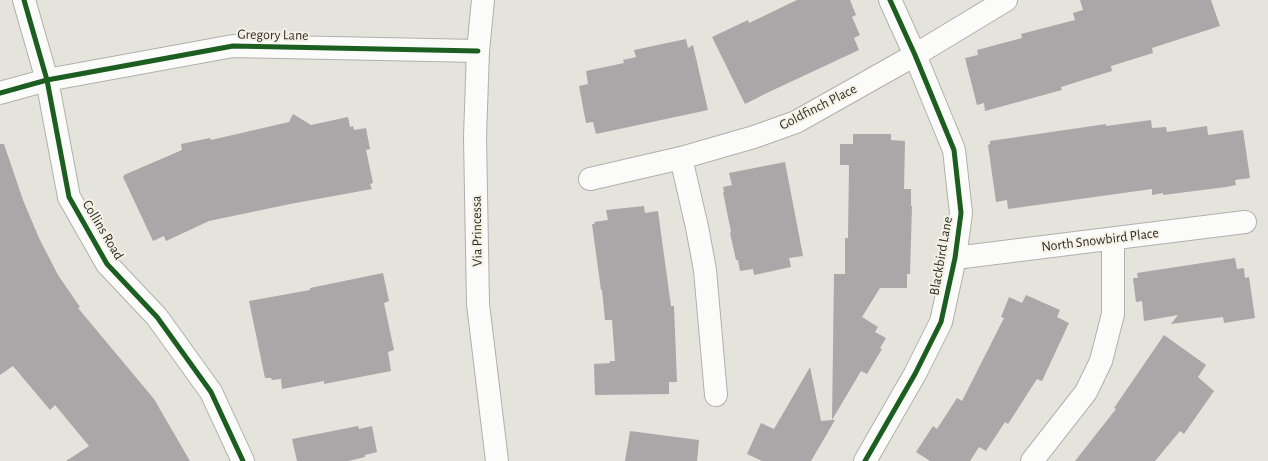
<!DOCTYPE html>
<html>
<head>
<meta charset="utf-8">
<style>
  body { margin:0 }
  canvas { display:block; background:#e4e3dc }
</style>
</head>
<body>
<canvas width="1268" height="461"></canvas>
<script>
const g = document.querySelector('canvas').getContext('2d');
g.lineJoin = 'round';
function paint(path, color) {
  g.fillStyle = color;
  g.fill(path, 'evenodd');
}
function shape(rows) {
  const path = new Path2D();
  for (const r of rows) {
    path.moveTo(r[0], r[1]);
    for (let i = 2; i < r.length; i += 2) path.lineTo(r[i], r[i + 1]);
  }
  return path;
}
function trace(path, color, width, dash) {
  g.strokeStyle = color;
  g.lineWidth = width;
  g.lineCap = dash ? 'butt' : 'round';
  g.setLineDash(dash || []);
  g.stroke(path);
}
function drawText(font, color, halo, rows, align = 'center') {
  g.font = font + ' "Alegreya Sans",sans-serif';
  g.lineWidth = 4;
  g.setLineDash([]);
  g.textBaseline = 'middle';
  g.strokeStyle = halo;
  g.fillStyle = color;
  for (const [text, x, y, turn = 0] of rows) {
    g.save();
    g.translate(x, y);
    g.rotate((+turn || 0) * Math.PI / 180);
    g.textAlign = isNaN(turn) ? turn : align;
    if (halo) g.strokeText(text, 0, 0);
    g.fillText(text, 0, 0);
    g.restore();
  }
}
const building = shape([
  [797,0,850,0,856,15,852,17,860,35,854,38,859,50,771,91,745,104,712,37,748,20,749,23],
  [1080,0,1211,0,1220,26,1152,48,1153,53,1111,66,1112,71,1061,87,1062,90,985,111,984,103,977,105,965,58,978,55,977,50,1022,38,1021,34,1075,20,1073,13,1083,10],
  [686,39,688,48,693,45,708,110,596,134,593,122,586,123,579,86,588,84,586,71,624,63,623,60,636,57,634,50],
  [293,114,311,125,348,117,350,127,353,126,354,130,366,128,370,149,366,150,373,183,370,184,372,189,290,204,209,221,166,241,164,236,153,241,123,177,124,176,124,175,182,150,181,144,210,138,211,140,289,122],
  [1151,120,1152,128,1166,127,1167,132,1207,126,1208,135,1243,130,1250,178,1235,180,1236,185,1226,187,1163,195,1163,193,1152,195,1152,189,1008,209,1007,200,996,202,988,145,990,144,990,141,1106,124,1106,126],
  [853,134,891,134,891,140,905,141,904,189,911,189,911,206,912,206,910,274,907,274,907,288,880,288,862,317,878,327,875,332,886,338,880,348,882,349,867,374,861,371,832,420,835,420,811,461,762,461,747,454,761,423,774,429,810,367,821,421,832,420,834,274,845,274,845,238,848,238,849,165,840,165,840,144,853,144],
  [0,144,4,144,23,200,39,238,58,275,80,307,78,308,154,399,190,461,66,461,89,446,55,405,50,410,13,366,0,375],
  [785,162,803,256,789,258,791,267,754,275,753,269,740,271,738,260,736,260,730,233,731,232,723,192,724,192,723,187,732,185,729,173],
  [644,206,645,213,658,211,671,306,674,306,677,382,669,382,669,394,595,395,594,364,610,363,610,361,615,361,612,320,605,320,602,290,601,290,592,224,595,224,594,222,608,220,606,210],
  [1235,258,1237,269,1244,268,1245,278,1249,277,1255,318,1224,323,1223,317,1171,324,1178,315,1144,321,1142,301,1136,302,1133,278,1138,278,1137,273],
  [383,273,389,301,384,303,394,350,388,352,391,371,324,384,324,381,282,389,281,379,272,380,271,378,265,378,249,301,310,290,310,288],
  [1026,295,1060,310,1057,317,1069,323,1042,381,1037,379,1008,424,1005,422,986,451,979,447,970,461,930,461,916,452,933,426,937,429,957,398,962,401,1004,318,1001,317,1009,297,1022,303],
  [1164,335,1206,365,1198,377,1214,391,1184,434,1180,431,1155,461,1075,461,1116,409,1114,408],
  [358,426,359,429,372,426,377,452,365,455,365,457,348,461,297,461,292,439],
  [630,431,699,440,697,461,625,461]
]);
const minor = shape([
  [24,0,47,80,69,197,107,264,157,317,211,392,243,461],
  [0,93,47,80,233,46,478,51],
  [681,158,697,227,705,270,716,395],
  [590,179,681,158,754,137,796,122,915,55,1006,0],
  [955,258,1245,222],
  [865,461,915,374,941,322,955,258,961,213,954,150,915,55,890,0],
  [1032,461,1086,392,1101,361,1113,314,1113,239]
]);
const tertiary = shape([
  [483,0,478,51,475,137,478,304,497,461]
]);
const cycleway = shape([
  [24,0,47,80,69,197,107,264,157,317,211,392,243,461],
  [0,93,47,80,233,46,478,51],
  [865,461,915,374,941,322,955,258,961,213,954,150,915,55,890,0]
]);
const streetNames = [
  ["Gregory Lane",273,35,1],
  ["Goldfinch Place",818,107,-27],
  ["Collins Road",103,230,59],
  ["Via Princessa",477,231,-91],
  ["North Snowbird Place",1100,240,-7],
  ["Blackbird Lane",941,256,-80]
];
paint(building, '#aaa7a9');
trace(minor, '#b1b0ab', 24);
trace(tertiary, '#b1b0ab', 24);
trace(minor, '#fbfbfa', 22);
trace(tertiary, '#fbfbfa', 22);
trace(cycleway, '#1b5e20', 5);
drawText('14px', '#2e2d28', '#f5f2e5', streetNames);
</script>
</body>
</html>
